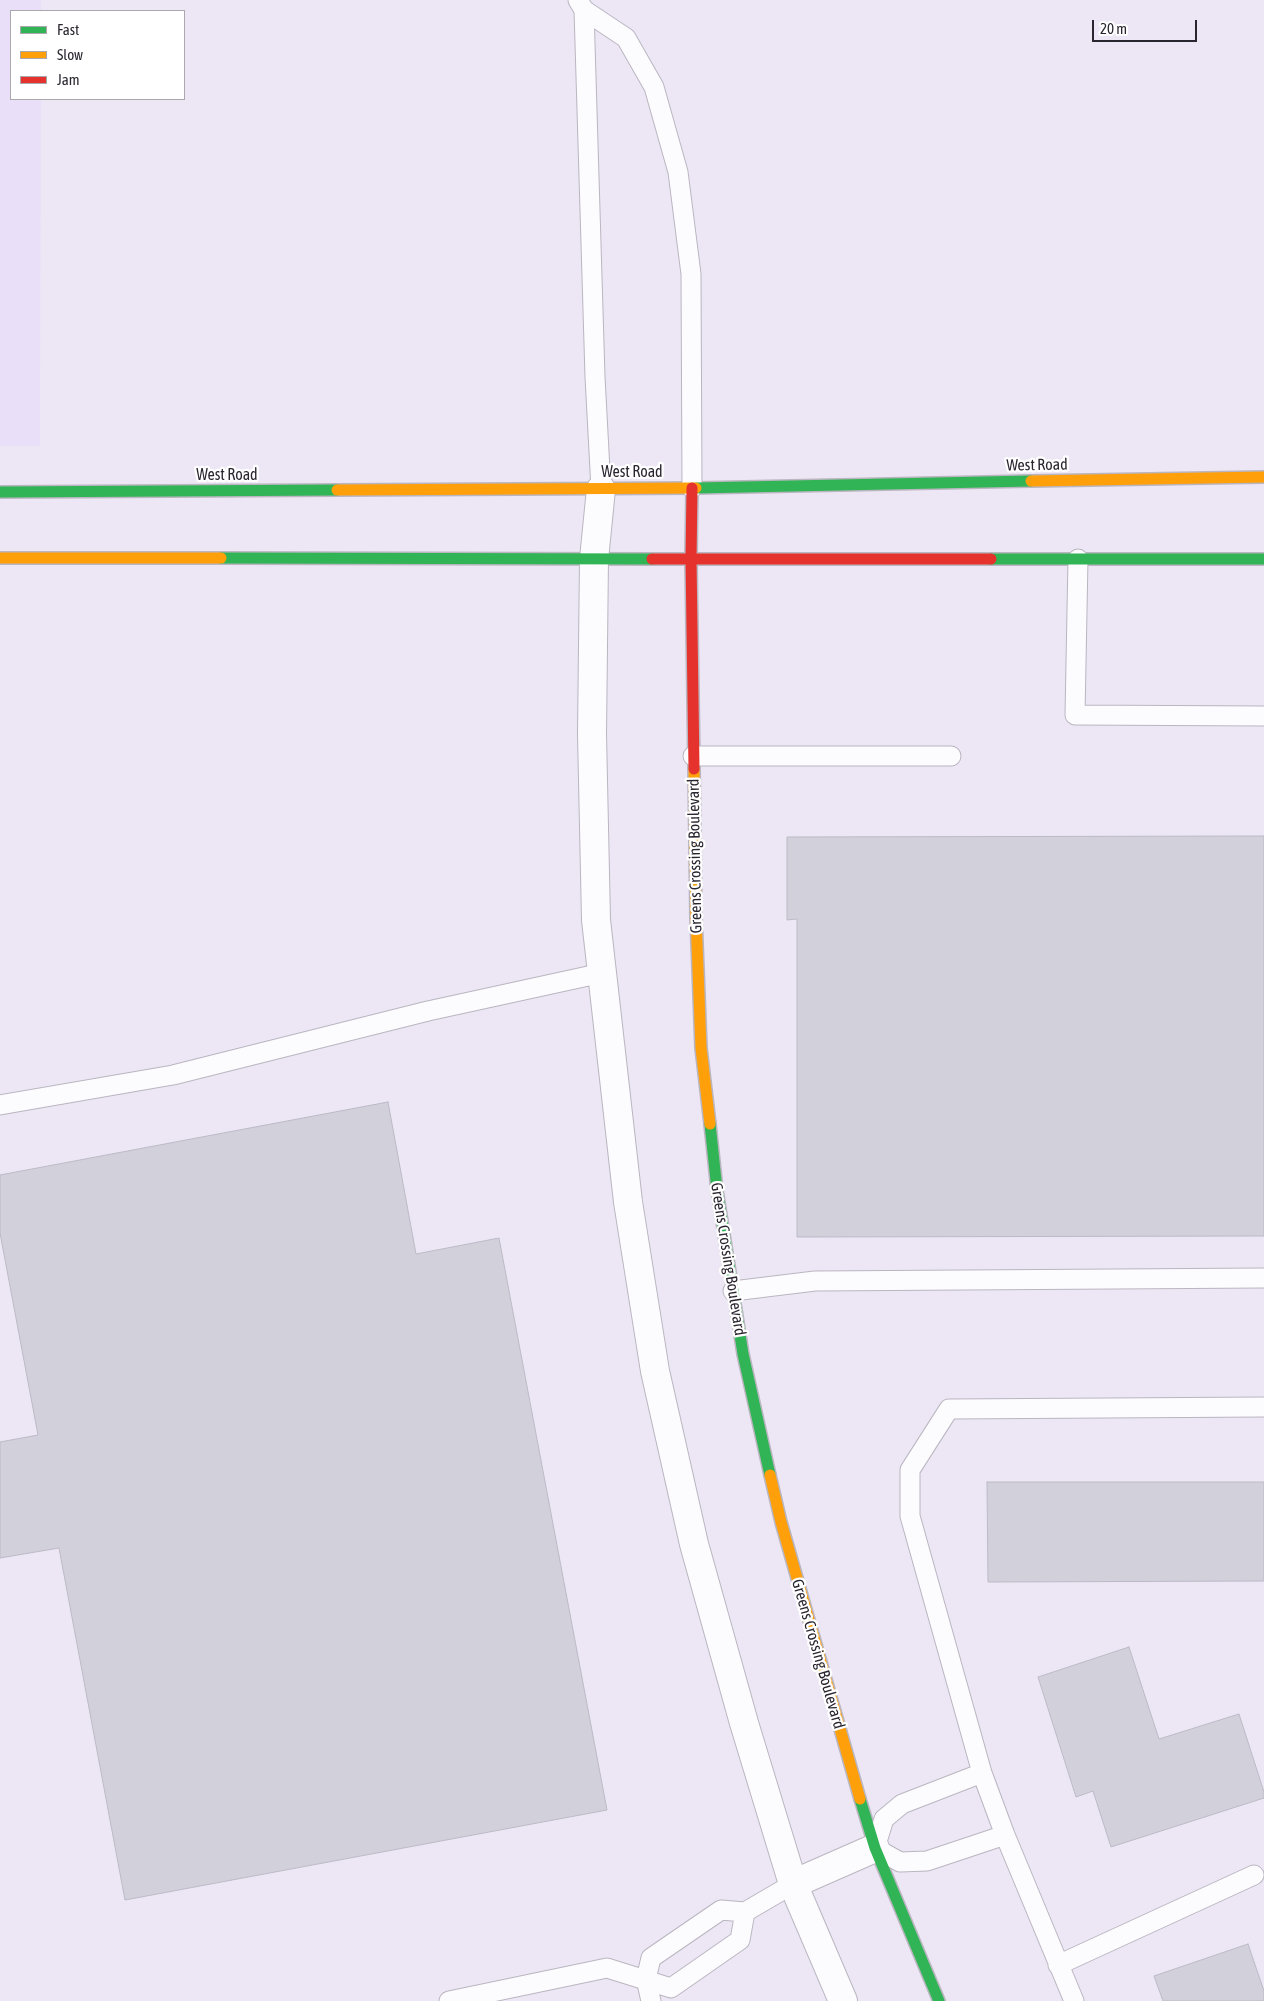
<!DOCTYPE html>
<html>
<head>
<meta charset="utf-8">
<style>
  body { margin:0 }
  #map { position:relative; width:1264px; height:2001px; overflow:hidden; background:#ede7f5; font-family:"Asap Condensed",sans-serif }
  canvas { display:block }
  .legend { position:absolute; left:10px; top:10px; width:175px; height:90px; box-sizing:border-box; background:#fff; border:1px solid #aaa8ac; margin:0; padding:6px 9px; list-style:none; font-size:15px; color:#2a2630 }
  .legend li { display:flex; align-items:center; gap:10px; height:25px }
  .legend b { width:25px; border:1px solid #aaa8ac }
  .scale { position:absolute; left:1092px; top:20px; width:105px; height:22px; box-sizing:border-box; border:2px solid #2a2630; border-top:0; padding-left:6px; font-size:15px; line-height:18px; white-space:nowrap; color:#2a2630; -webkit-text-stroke:4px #fff; paint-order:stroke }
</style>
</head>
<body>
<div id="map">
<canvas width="1264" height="2001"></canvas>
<ul class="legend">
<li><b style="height:6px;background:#30b455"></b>Fast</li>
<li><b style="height:6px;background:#ff9f0a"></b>Slow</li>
<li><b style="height:6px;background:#e5322d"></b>Jam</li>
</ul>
<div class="scale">20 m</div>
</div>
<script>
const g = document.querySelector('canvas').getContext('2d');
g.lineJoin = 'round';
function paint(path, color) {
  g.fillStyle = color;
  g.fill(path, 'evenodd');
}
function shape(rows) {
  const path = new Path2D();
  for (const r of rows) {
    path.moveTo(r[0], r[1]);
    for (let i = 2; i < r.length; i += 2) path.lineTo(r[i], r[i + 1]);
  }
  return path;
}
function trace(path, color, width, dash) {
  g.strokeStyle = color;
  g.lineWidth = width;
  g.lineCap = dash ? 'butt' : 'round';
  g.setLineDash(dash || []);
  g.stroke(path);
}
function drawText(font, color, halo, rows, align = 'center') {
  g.font = font + ' "Asap Condensed",sans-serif';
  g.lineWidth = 4.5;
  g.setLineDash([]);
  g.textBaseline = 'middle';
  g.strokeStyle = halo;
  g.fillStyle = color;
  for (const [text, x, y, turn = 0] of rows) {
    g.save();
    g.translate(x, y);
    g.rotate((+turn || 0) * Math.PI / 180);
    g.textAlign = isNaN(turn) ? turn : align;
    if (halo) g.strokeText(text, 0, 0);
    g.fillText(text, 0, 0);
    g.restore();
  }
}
const built = shape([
  [0,0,41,0,41,11,11,11,11,99,41,99,40,446,0,446]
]);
const building = shape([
  [1264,836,1264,1236,797,1237,797,919,787,920,787,837,1264,836],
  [388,1102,416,1254,499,1238,607,1810,125,1900,59,1548,0,1558,0,1442,38,1435,0,1233,0,1175,388,1102],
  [987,1482,1264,1482,1264,1581,988,1582,987,1482],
  [1129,1647,1159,1739,1239,1714,1264,1792,1264,1798,1111,1847,1093,1791,1076,1797,1038,1677,1129,1647],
  [1248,1944,1264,1991,1264,2001,1163,2001,1154,1976,1248,1944]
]);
const lane = shape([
  [578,0,584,10,626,38,654,87,678,172,691,274,692,488],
  [584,10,595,377,601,489],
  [1078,559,1075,715,1264,716],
  [693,756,951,756],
  [0,1105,173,1075,428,1011,602,973],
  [733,1291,815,1281,1264,1278],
  [982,1773,902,1804,884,1819,875,1848,900,1862,927,1861,1005,1835],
  [1058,1965,1254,1875],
  [449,2001,607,1968,671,1988,740,1940,745,1912],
  [651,2001,646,1979,651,1958,721,1910,745,1912,793,1884],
  [1074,2001,1005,1835,982,1773,910,1516,910,1470,949,1409,1264,1407]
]);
const street = shape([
  [601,489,594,559,592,734,596,920,628,1202,655,1371,694,1544,744,1723,793,1884,843,2001],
  [793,1884,875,1848]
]);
const fast = shape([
  [696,488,1031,481],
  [0,492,337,490],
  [221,558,652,559],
  [991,559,1264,559],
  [710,1124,717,1190,743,1354,770,1475],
  [860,1799,875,1848,939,2001]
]);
const slow = shape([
  [1031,481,1264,477],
  [337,490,696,488],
  [0,558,221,558],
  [694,769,696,917,701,1048,710,1124],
  [770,1475,781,1522,860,1799]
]);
const jam = shape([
  [692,488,691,559,694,769],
  [652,559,991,559]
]);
const streetNames = [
  ["West Road",1037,465,-1],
  ["West Road",632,472],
  ["West Road",227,475],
  ["Greens Crossing Boulevard",695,856,-91],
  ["Greens Crossing Boulevard",728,1259,81],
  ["Greens Crossing Boulevard",818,1654,74]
];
paint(built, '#e9dff8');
paint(building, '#d1d0db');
trace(building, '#bcbac5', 1);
trace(lane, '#bab6c0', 21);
trace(street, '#bab6c0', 30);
trace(fast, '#bab6c0', 14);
trace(slow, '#bab6c0', 14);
trace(jam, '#bab6c0', 14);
trace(lane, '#fcfbfe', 19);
trace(street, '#fcfbfe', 28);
trace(fast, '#30b455', 11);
trace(slow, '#ff9f0a', 11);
trace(jam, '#e5322d', 11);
drawText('16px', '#2a2630', '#fff', streetNames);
</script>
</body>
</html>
